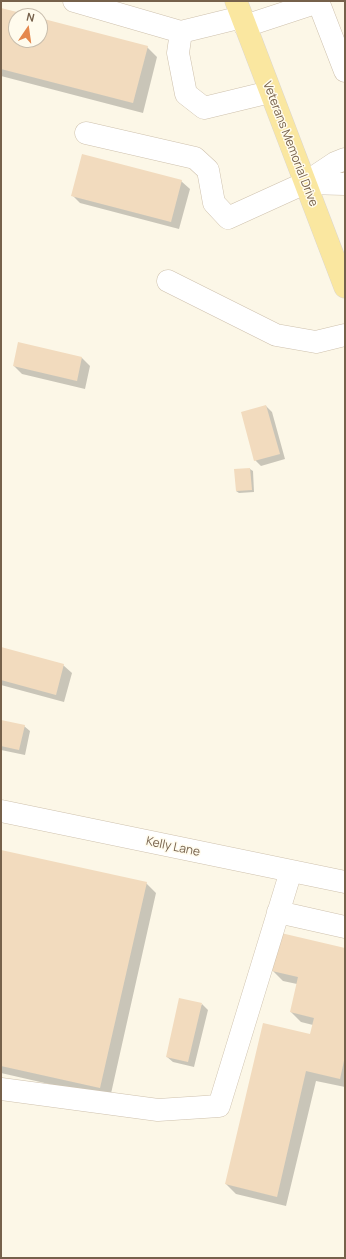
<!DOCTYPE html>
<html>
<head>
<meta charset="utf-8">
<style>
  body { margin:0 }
  #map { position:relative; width:346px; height:1259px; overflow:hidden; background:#fcf7e7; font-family:Manrope,sans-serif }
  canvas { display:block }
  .frame { position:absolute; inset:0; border:2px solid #76614b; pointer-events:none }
  .north { position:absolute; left:8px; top:8px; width:40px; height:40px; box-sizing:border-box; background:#fffbed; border:1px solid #c8bdac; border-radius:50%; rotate:13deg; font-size:11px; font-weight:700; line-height:16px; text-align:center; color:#76614b }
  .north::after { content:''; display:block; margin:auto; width:14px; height:18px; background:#e5884d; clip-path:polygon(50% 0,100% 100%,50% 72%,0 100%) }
</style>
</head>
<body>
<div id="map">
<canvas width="346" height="1259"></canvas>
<div class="frame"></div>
<div class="north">N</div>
</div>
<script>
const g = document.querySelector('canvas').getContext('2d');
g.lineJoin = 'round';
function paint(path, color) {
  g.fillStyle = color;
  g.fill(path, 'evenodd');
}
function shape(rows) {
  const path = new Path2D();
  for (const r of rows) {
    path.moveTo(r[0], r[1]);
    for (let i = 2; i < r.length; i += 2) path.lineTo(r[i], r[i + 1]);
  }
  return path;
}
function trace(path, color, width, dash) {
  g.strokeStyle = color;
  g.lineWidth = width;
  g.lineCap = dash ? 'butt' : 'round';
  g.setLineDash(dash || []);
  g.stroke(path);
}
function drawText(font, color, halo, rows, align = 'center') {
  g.font = font + ' Manrope,sans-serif';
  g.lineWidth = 3;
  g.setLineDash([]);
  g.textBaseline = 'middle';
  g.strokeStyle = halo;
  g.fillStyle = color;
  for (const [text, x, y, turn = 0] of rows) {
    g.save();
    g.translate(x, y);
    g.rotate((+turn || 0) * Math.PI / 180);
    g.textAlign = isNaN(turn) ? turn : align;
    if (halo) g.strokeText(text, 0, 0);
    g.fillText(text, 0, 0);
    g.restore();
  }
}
const shadow = shape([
  [1,9,27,16,16,16,16,40,40,40,40,19,147,47,157,57,143,113,1,76],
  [181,181,190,189,179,229,80,203,72,195],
  [82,358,90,366,85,389,22,374,14,366],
  [266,406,272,412,285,459,261,466,255,460],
  [250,469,253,471,254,492,239,493,236,491],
  [1,648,63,665,72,673,64,702,1,685],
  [1,721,24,726,30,731,25,755,1,750],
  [1,851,146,883,156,893,110,1098,1,1073],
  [345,949,345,1087,316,1081,286,1206,236,1194,226,1184,311,1035,313,1025,301,1022,291,1012,297,984,283,981,273,971],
  [202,1004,208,1010,194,1067,173,1062,167,1057]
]);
const building = shape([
  [1,8,29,15,16,16,16,40,40,40,40,18,148,46,133,103,1,69],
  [82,154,182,180,171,222,71,196],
  [18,342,82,357,77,381,13,366],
  [266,405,280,454,254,461,241,412],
  [250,468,252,490,236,491,234,469],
  [1,647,64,664,56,695,1,680],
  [1,720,25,725,19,750,1,746],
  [1,850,147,882,100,1088,1,1066],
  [281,933,345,948,345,1056,340,1079,306,1071,277,1197,225,1184,263,1023,310,1034,314,1018,290,1012,298,977,272,971],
  [179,998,202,1003,188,1062,166,1057]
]);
const minor = shape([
  [74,1,181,32],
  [318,1,345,71],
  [242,17,181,32,178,53,186,94,204,108,270,92],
  [245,26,318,2],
  [86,133,195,158,208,170,214,203,228,218,305,183,335,163,345,159],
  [305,183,345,184],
  [168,281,276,335,316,342,345,335],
  [1,811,345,882],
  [278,912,345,927],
  [1,1089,158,1110,219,1106,291,871]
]);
const major = shape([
  [236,1,345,287]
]);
const streetNames = [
  ["Veterans Memorial Drive",290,144,69],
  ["Kelly Lane",173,847,12]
];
paint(shadow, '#0003');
paint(building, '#f2dbbe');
trace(minor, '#cec1ad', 23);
trace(major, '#dbd6d0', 23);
trace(minor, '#fff', 22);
trace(major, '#fae7a0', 22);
drawText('12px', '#76614b', '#fffbed', streetNames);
</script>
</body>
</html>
